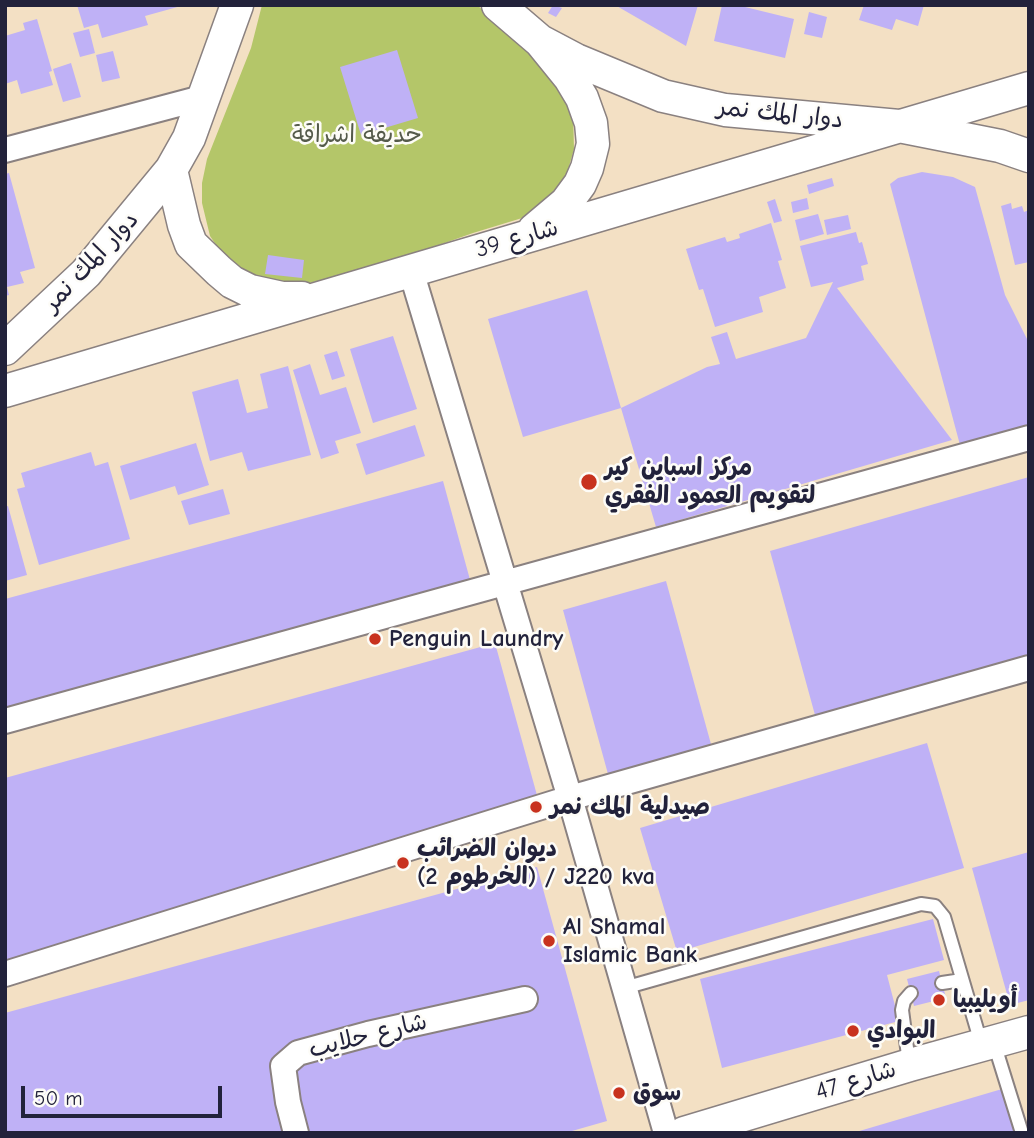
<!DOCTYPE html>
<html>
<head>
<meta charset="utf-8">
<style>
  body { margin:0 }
  #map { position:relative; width:1034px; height:1138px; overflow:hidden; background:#f3e0c4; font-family:"Comic Neue",sans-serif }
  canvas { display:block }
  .frame { position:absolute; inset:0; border:7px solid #22223b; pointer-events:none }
  .scale { position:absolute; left:21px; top:1086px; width:201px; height:32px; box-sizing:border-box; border:4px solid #22223b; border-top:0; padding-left:9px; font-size:21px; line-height:24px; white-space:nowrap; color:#22223b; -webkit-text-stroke:5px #fdfcf7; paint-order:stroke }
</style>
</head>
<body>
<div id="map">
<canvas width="1034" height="1138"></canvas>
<div class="frame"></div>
<div class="scale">50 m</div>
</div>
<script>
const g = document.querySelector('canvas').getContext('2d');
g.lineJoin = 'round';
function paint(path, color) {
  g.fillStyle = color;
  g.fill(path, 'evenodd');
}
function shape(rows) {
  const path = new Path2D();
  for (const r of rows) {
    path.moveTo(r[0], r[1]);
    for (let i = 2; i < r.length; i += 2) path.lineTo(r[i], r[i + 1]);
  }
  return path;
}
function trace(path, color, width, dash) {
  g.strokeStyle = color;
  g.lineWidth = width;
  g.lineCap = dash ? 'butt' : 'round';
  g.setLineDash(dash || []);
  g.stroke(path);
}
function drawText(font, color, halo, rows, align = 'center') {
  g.font = font + ' "Comic Neue","Playpen Sans Arabic",sans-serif';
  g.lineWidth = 5;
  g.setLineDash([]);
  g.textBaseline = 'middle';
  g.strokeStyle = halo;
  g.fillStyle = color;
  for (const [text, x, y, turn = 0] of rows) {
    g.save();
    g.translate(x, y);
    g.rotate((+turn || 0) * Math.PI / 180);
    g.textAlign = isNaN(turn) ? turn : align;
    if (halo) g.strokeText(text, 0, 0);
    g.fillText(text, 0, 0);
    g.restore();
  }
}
const green = shape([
  [262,5,477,5,544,63,573,112,574,149,566,177,532,215,473,233,374,268,283,289,241,275,223,255,210,236,202,203,202,183,207,159,251,48]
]);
const building = shape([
  [77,5,181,5,181,6,145,16,148,25,102,38,98,24,84,28],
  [553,5,562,8,556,17,548,13],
  [615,5,698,5,686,46],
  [722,5,737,5,794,19,785,58,714,41],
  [864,5,924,5,918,26,896,19,892,30,859,20],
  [809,12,827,17,822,38,804,34],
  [37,19,52,71,49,72,53,85,21,94,17,80,5,84,5,36,25,30,23,23],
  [89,29,95,53,80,57,73,33],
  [397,50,418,118,361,135,340,67],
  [113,51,120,78,102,82,96,55],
  [71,63,81,97,63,102,53,69],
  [922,172,953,177,975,187,1005,295,1029,343,1029,426,960,445,890,184,898,178],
  [9,173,35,268,20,272,24,283,7,287,9,295,5,296,5,174],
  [832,178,834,186,809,194,807,185],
  [807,198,809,209,793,213,791,202],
  [775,199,782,221,774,223,767,202],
  [1011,203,1012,209,1022,206,1024,212,1029,210,1029,262,1015,265,1001,206],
  [818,214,824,234,800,241,795,220],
  [848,215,851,229,827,235,824,220],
  [771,223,782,260,778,261,786,288,759,297,763,312,715,327,703,289,699,290,686,249,725,237,727,242,740,238,739,234],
  [856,232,859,243,862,242,868,264,861,266,864,280,837,288,952,440,656,527,621,408,707,367,720,364,711,337,727,332,736,359,806,338,833,282,811,287,800,246],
  [268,255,304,260,302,278,265,274],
  [587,290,621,408,523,437,488,319],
  [393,336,417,409,373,423,350,349],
  [337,351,345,376,332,380,324,355],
  [310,364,320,395,346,387,361,433,335,441,339,453,321,459,293,370],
  [288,366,311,455,248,471,242,452,210,461,192,392,238,379,247,413,268,408,260,374],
  [415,425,425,456,366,475,356,444],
  [196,443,209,485,178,495,175,486,130,500,120,466],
  [91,452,95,466,108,462,130,539,39,565,17,489,25,487,21,473],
  [1029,477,1029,665,818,726,770,551],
  [443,481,475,598,5,723,5,599],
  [223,489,230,514,189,525,181,501],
  [8,506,27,575,5,581,5,507],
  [666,581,714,755,611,785,563,610],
  [495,643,543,817,5,965,5,778],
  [927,743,964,868,677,952,640,828],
  [1029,852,1029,1000,1010,1005,972,868],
  [537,867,607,1121,565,1133,5,1133,5,1013],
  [933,919,944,960,887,975,899,1021,722,1068,700,979],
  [939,971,946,998,914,1006,907,979],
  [1002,1089,1015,1133,856,1133,856,1132]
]);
const service = shape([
  [942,983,962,980],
  [624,988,921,904,935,906,944,917,981,1043],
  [994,1043,1022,1133],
  [909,1063,902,1010,904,1001,911,993]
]);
const minor = shape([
  [5,150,205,97],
  [411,271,570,798,666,1133],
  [5,721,1029,438],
  [5,974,570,798,1029,668],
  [296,1133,288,1102,283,1066,298,1053,368,1034,525,999]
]);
const tertiary = shape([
  [498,5,540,41,570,78,582,98,591,123,593,144,587,168,580,184,566,203,534,230],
  [540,41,576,60,663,96,725,110,899,126,1000,146,1029,156],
  [171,170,184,225,191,244,219,271,232,282,250,291,282,298,302,298],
  [5,349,86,273,171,170,189,138,237,5],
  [5,391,1029,88],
  [684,1133,910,1065,1029,1032]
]);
const markers = [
  [589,482,9,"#c8321e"],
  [375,639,7,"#c8321e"],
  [536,807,7,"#c8321e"],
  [403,863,7,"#c8321e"],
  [549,941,7,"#c8321e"],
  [939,1000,7,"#c8321e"],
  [853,1031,7,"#c8321e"],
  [619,1093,7,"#c8321e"]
];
const streetNames = [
  ["دوار المك نمر",780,114,6],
  ["شارع 39",517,239,-16],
  ["دوار المك نمر",91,262,-47],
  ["شارع حلايب",368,1036,-14],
  ["شارع 47",856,1081,-17]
];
const parkNames = [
  ["حديقة اشراقة",357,135]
];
const poiNames = [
  ["مركز اسباين كير",605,468],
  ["لتقويم العمود الفقري",605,496],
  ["Penguin Laundry",389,639],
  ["صيدلية المك نمر",550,807],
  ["ديوان الضرائب",417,849],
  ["(الخرطوم 2) / J220 kva",417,877],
  ["Al Shamal",563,927],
  ["Islamic Bank",563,955],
  ["أويليبيا",953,1000],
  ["البوادي",867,1031],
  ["سوق",633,1093]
];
paint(green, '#b4c669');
paint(building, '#bfb1f6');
trace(service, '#8a8180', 16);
trace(minor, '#8a8180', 28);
trace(tertiary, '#8a8180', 35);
trace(service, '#fff', 12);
trace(minor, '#fff', 24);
trace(tertiary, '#fff', 32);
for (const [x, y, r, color] of markers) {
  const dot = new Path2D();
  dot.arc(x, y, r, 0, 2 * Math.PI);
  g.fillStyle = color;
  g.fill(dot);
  trace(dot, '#fdfcf7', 2.5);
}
drawText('24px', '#22223b', '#fdfcf7', streetNames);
drawText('24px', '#555b4b', '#fdfcf7', parkNames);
drawText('bold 24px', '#22223b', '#fdfcf7', poiNames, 'left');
</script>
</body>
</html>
